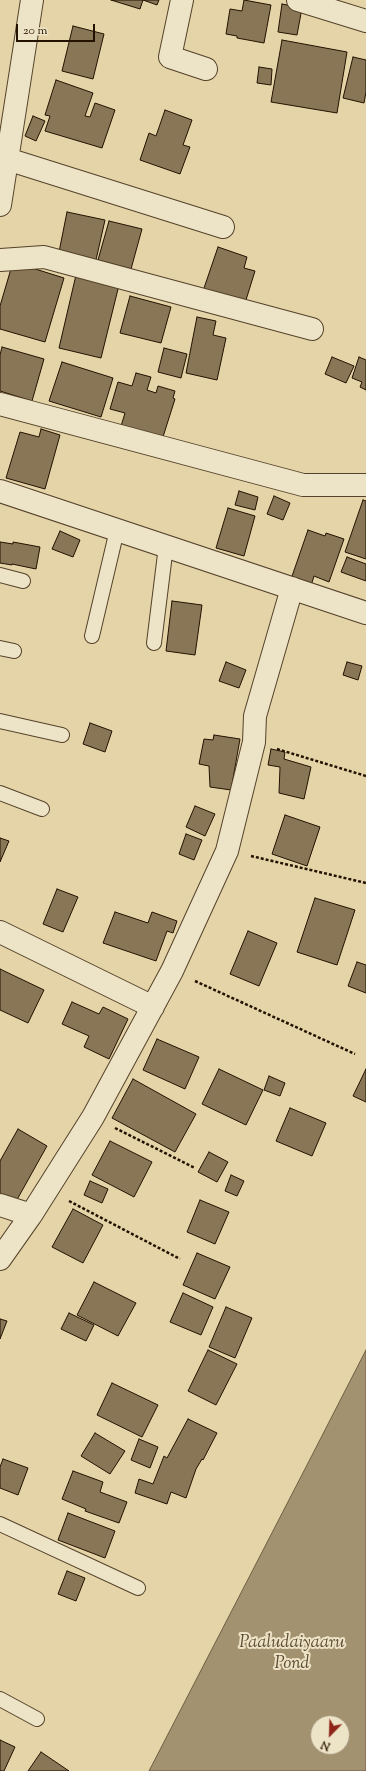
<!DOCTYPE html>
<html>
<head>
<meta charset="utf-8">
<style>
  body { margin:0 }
  #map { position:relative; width:366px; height:1771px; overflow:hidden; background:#e4d4a8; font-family:"Sorts Mill Goudy",serif }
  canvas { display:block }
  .north { position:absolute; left:310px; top:1715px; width:40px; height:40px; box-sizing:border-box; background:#ede3c6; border:1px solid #9d8f77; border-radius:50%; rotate:203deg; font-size:11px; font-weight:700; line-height:16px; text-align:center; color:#241100 }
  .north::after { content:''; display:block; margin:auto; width:14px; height:18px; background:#8f2418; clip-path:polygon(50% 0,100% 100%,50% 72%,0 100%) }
  .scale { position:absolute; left:16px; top:24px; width:79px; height:18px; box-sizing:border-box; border:2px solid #241100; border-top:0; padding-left:5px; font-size:12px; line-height:14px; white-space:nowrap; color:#241100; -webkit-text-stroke:3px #ede3c6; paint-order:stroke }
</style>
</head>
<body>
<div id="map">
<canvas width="366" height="1771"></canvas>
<div class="north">N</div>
<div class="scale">20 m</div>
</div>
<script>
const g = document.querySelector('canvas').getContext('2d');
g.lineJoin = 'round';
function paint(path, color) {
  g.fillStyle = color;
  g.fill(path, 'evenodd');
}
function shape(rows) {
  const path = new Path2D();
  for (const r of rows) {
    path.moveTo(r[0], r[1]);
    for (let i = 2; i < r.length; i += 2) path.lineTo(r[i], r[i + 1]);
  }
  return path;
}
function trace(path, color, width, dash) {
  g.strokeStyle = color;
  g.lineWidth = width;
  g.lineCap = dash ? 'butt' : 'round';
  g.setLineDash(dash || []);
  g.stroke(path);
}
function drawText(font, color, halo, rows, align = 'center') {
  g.font = font + ' "Sorts Mill Goudy",serif';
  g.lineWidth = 4;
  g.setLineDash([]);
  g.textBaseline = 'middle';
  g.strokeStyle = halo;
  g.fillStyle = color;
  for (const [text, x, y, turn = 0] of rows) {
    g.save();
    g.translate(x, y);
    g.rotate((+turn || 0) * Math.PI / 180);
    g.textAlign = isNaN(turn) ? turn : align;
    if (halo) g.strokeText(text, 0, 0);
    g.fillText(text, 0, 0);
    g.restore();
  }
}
const water = shape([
  [366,1350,366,1771,149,1771,307,1465,366,1350],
  [318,1723,342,1723,342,1747,318,1747,318,1723]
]);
const building = shape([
  [111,0,159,0,157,5,143,0,140,9,111,0],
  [244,0,271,5,264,43,237,38,237,36,226,34,230,9,242,11,244,0],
  [282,4,302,8,297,35,278,32,282,4],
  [73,26,104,34,93,79,62,71,73,26],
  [282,40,347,52,337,113,271,102,282,40],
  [353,57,366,60,366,92,364,103,343,98,353,57],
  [259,67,272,69,271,85,257,83,259,67],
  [56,80,93,93,85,116,90,117,95,103,115,110,102,148,45,131,50,116,45,115,56,80],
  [165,110,192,120,183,145,190,147,180,174,140,160,149,133,156,136,165,110],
  [33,116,45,121,36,141,25,136,33,116],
  [67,212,105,220,96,260,59,252,67,212],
  [109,221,142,229,131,269,98,260,109,221],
  [218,247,247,257,244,268,255,271,246,300,234,297,233,301,203,291,218,247],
  [13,262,64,278,45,342,0,329,0,306,13,262],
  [76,275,119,285,101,358,59,348,76,275],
  [130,296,171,307,161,343,120,333,130,296],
  [197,317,216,321,213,335,226,338,217,380,186,373,197,317],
  [2,347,44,359,32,401,0,391,0,355,2,347],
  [164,348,187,354,181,378,158,372,164,348],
  [332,357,354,366,346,383,325,374,332,357],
  [359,357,366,360,366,390,360,387,362,382,352,378,359,357],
  [62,362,113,378,101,417,49,401,62,362],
  [136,373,151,377,147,390,156,393,158,386,175,391,173,398,175,399,162,440,121,426,125,413,110,409,118,382,132,386,136,373],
  [41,429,60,435,45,489,6,478,20,432,39,437,41,429],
  [239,491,258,497,255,510,235,505,239,491],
  [274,496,290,503,283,520,267,514,274,496],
  [363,500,366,501,366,559,345,552,363,500],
  [228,508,255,516,244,556,216,548,228,508],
  [308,530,325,536,326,533,344,539,329,582,314,576,310,589,290,582,308,530],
  [60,531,80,540,73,557,52,549,60,531],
  [0,542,13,544,13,542,40,547,36,569,12,564,12,565,0,563,0,542],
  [347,557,366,564,366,581,341,572,347,557],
  [172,601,202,605,195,655,166,651,172,601],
  [226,662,246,670,239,688,219,681,226,662],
  [347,662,362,666,358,680,343,675,347,662],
  [90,723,112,731,105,752,83,744,90,723],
  [214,735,240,739,231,790,210,787,209,766,199,764,204,739,213,740,214,735],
  [271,749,285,752,284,759,311,767,304,799,279,793,280,767,268,765,271,749],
  [195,806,215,814,205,836,186,827,195,806],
  [285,815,320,827,307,866,272,854,285,815],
  [186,834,202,840,194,860,179,854,186,834],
  [0,838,9,841,0,862,0,838],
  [57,889,78,897,63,932,43,924,57,889],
  [315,898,355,910,337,965,297,952,315,898],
  [115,912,148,923,152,912,177,921,173,933,167,931,156,961,103,943,115,912],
  [248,931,277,943,259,986,230,974,248,931],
  [357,962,366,965,366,993,348,986,357,962],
  [0,969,44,990,28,1023,0,1010,0,969],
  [72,1002,99,1014,103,1007,128,1019,109,1059,84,1047,89,1036,62,1024,72,1002],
  [157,1039,199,1057,185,1089,143,1070,157,1039],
  [219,1069,263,1090,246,1125,202,1104,219,1069],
  [366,1069,366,1102,353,1096,366,1069],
  [269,1076,285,1083,280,1096,264,1090,269,1076],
  [133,1079,196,1114,175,1152,112,1118,133,1079],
  [290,1108,326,1123,312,1156,276,1141,290,1108],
  [18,1129,47,1146,14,1205,0,1197,0,1161,18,1129],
  [110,1141,152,1162,134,1197,92,1175,110,1141],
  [209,1152,228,1162,217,1182,198,1172,209,1152],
  [231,1175,244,1181,237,1196,225,1191,231,1175],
  [90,1181,108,1189,102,1203,84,1195,90,1181],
  [200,1200,229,1212,215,1244,187,1232,200,1200],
  [73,1209,103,1225,83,1263,52,1247,73,1209],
  [197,1253,230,1267,215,1299,183,1285,197,1253],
  [94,1282,136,1303,118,1336,77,1315,94,1282],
  [183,1293,213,1307,201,1335,170,1322,183,1293],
  [226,1307,252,1318,235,1358,209,1347,226,1307],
  [69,1313,94,1325,86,1341,61,1329,69,1313],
  [0,1319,7,1321,0,1339,0,1319],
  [208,1350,237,1364,216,1405,188,1391,208,1350],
  [112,1383,158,1405,142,1437,97,1415,112,1383],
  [188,1419,217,1433,203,1460,202,1459,196,1469,186,1498,171,1492,167,1504,135,1493,139,1479,153,1484,164,1456,167,1458,188,1419],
  [95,1433,125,1451,110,1474,81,1456,95,1433],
  [139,1439,158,1447,150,1468,131,1460,139,1439],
  [3,1459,28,1468,18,1495,0,1488,0,1467,3,1459],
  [73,1471,103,1482,100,1492,127,1502,119,1523,85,1511,86,1509,62,1499,73,1471],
  [68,1513,115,1531,105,1558,58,1540,68,1513],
  [67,1571,85,1578,76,1601,58,1594,67,1571],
  [0,1740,15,1747,4,1771,0,1771,0,1740],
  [41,1752,69,1771,28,1771,41,1752]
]);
const path = shape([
  [277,749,366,776],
  [251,856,366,883],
  [195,981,355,1054],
  [115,1128,195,1168],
  [69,1201,180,1259]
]);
const lane = shape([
  [0,575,23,581],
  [92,636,117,530],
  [154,643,166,546],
  [0,648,14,651],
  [0,721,62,735],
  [0,793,42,809],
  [0,1524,138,1588],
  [0,1699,37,1719]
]);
const street = shape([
  [182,0,170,57,206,69],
  [298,0,366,21],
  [7,159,223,227],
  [0,205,32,0],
  [0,260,44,257,312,329],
  [0,404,303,485,366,485],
  [0,491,366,613],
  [0,932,153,1007],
  [0,1205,31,1215],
  [0,1259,31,1215,93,1117,172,971,227,851,254,742,255,716,292,588]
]);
const waterNames = [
  ["Paaludaiyaaru",292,1644],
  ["Pond",292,1665]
];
paint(water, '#a3926f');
trace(water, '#705e43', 1);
paint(building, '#887657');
trace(building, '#241100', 1);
trace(lane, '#54422a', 16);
trace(street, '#54422a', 24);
trace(path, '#241100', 2.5, [3, 2]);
trace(lane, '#ede3c6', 14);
trace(street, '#ede3c6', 22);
drawText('italic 18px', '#5d4b32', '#ede3c6', waterNames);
</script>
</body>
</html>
